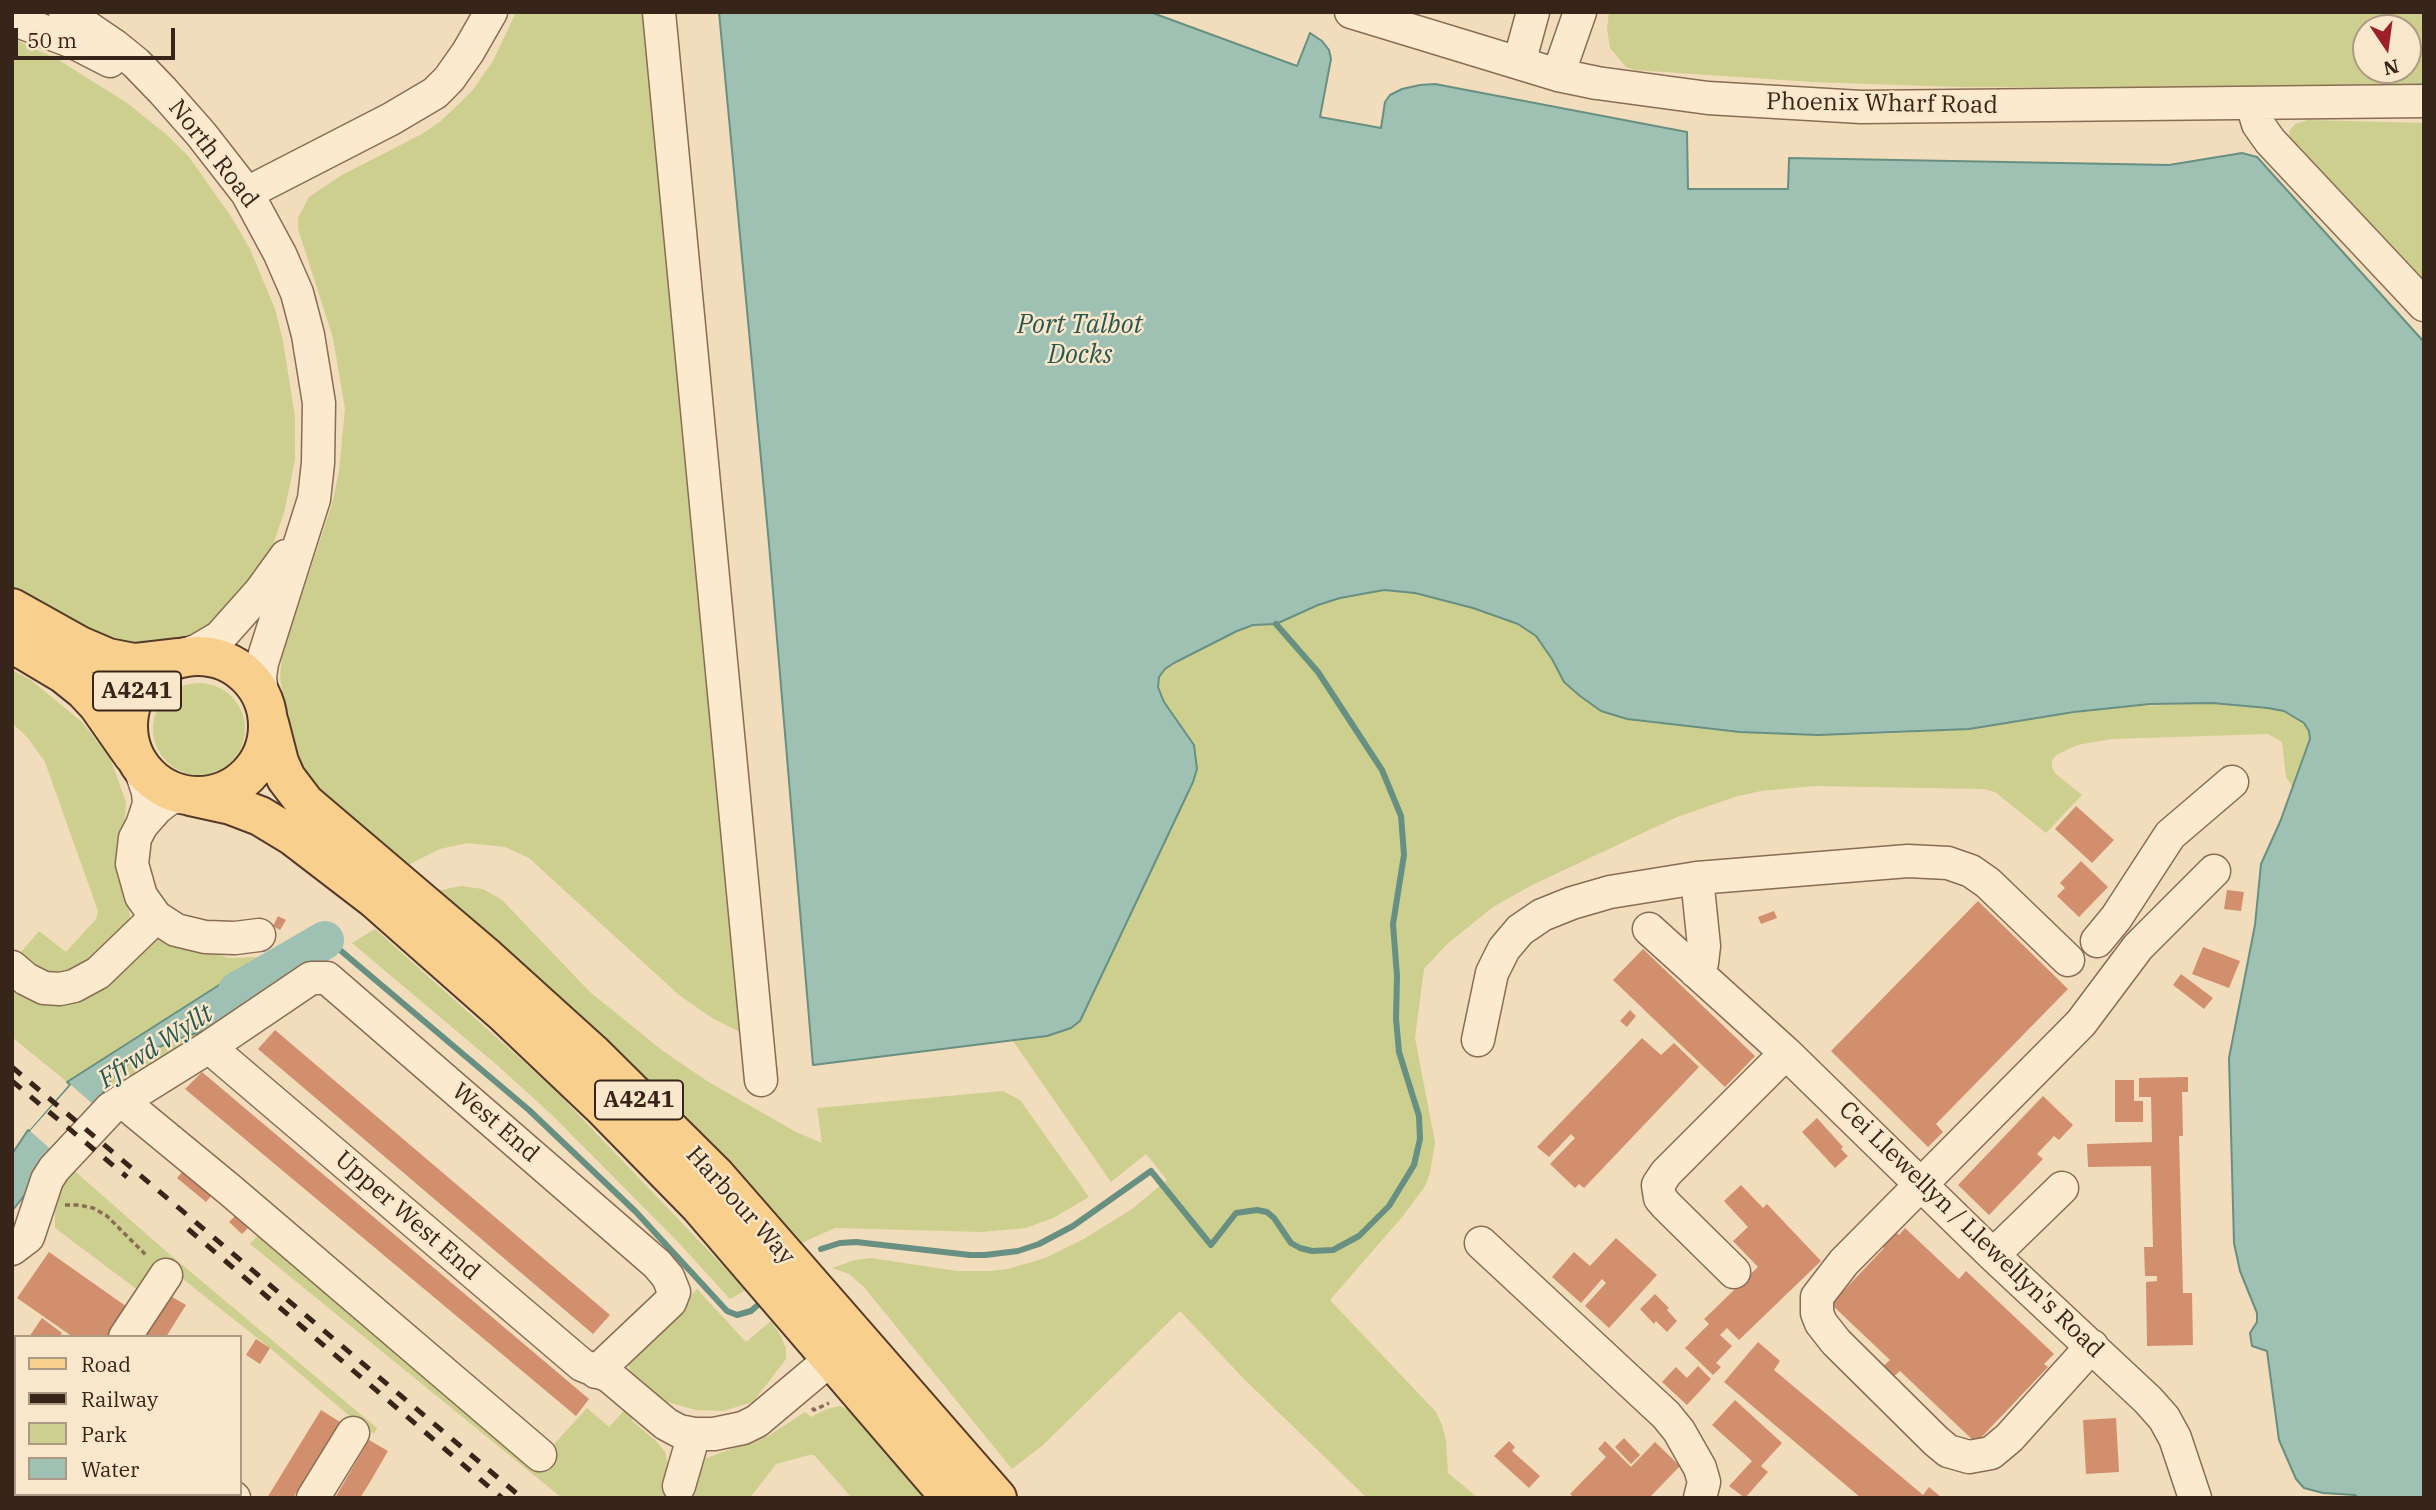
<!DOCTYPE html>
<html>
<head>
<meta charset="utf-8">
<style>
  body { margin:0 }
  #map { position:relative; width:2436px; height:1510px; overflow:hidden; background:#f1dcbb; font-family:"IBM Plex Serif",serif }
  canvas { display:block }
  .frame { position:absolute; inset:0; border:14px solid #37251a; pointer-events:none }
  .legend { position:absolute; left:14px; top:1335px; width:228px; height:161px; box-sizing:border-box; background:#f8e7cb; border:2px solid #ab9984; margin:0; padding:9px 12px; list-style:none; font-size:21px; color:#37251a }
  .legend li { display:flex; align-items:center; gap:14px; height:35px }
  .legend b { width:35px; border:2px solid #ab9984 }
  .north { position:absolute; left:2352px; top:14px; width:70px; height:70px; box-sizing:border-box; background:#f8e7cb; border:2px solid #ab9984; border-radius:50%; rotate:167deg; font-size:19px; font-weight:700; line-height:28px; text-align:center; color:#37251a }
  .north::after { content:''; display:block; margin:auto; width:24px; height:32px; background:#9d1f2a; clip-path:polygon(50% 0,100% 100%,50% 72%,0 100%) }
  .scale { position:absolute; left:14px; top:28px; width:161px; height:32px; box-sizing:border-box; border:4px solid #37251a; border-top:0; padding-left:9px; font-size:21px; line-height:24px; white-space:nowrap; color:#37251a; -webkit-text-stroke:5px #f8e7cb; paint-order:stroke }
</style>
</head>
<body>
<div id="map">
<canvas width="2436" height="1510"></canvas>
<div class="frame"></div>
<ul class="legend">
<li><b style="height:9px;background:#f9cf8e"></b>Road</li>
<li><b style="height:9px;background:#37251a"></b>Railway</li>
<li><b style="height:19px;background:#cdcf8e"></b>Park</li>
<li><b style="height:19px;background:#9fc1b4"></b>Water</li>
</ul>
<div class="north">N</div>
<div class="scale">50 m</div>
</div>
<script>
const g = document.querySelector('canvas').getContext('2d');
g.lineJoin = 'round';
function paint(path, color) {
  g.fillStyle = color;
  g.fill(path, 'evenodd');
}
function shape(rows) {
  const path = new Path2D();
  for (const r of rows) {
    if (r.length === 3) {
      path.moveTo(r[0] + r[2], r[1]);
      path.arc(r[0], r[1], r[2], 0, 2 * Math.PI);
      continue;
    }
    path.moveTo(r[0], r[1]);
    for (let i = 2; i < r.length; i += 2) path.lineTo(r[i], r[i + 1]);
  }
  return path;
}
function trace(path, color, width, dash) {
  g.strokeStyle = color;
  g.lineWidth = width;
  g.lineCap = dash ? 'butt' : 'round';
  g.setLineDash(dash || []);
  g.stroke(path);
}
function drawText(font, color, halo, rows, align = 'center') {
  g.font = font + ' "IBM Plex Serif",serif';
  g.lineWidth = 5;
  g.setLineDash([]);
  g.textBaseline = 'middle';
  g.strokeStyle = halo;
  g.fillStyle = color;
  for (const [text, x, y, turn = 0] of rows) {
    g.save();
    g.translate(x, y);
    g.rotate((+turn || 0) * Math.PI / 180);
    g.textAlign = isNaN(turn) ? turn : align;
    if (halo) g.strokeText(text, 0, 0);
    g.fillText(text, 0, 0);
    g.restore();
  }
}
const green = shape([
  [516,12,645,12,746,1035,712,1018,679,995,529,858,505,847,467,843,440,849,408,865,358,834,326,804,304,769,288,723,280,677,282,656,332,504,339,471,345,409,333,338,298,229,298,218,309,197,342,175,422,134,441,121,472,91,493,61],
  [1609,12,2424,12,2424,88,1958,87,1812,82,1635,70,1626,67,1610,48,1607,29],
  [2366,28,2408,28,2408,70,2366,70],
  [12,38,57,59,127,103,167,135,189,157,232,218,250,249,275,309,283,341,295,417,295,460,284,513,268,559,203,635,155,648,97,639,12,590],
  [2308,120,2424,123,2424,291,2288,138,2290,130,2295,124],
  [1384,590,1415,593,1473,608,1518,624,1536,636,1552,659,1564,682,1580,696,1601,711,1627,719,1740,732,1818,735,1883,734,1969,729,2115,707,2212,703,2268,708,2284,711,2304,723,2309,731,2310,739,2293,788,2286,777,2282,742,2268,734,2112,739,2077,745,2056,755,2052,761,2052,768,2056,774,2082,795,2046,833,1995,792,1983,789,1814,786,1761,791,1738,796,1677,817,1532,885,1493,907,1446,945,1424,969,1415,1038,1435,1142,1430,1173,1425,1186,1403,1216,1330,1300,1436,1412,1442,1425,1446,1440,1448,1473,1478,1498,1367,1498,1244,1379,1180,1311,1043,1445,1012,1469,864,1287,849,1274,832,1268,855,1260,871,1258,957,1271,991,1271,1008,1269,1045,1258,1082,1240,1132,1209,1167,1180,1146,1154,1111,1182,1013,1041,1060,1032,1080,1021,1193,782,1194,745,1164,702,1158,687,1159,677,1165,669,1237,631,1253,625,1276,624,1318,605,1340,598],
  [12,670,31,680,82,722,110,758,126,802,122,869,130,916,128,924,116,939,85,963,51,976,16,958,39,931,66,952,96,919,98,911,45,762,28,738,12,723],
  [199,729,46],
  [461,886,483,889,502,900,590,992,663,1051,707,1081,796,1132,822,1143,817,1108,1003,1091,1020,1100,1089,1197,1053,1218,1026,1228,982,1232,835,1228,797,1245,436,891],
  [375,929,551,1086,746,1290,730,1299,677,1241,553,1116,497,1065,352,943],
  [160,939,174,941,229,958,262,957,67,1082,12,1037,12,986,103,986,154,941],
  [207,1030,95,1106,110,1081,132,1060,174,1040],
  [69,1166,168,1253,377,1428,374,1434,346,1413,270,1348,179,1276,143,1294,55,1228,55,1204],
  [260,1233,534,1466,587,1408,609,1427,630,1404,632,1421,656,1441,665,1452,668,1465,667,1493,706,1458,768,1436,805,1412,811,1417,827,1409,840,1406,851,1411,927,1498,852,1498,814,1455,809,1455,776,1464,750,1498,562,1498,250,1244],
  [697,1289,746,1342,771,1321,781,1336,786,1349,786,1359,753,1402,723,1411,696,1410,661,1400,630,1375,629,1364,633,1353]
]);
const water = shape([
  [719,12,1150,12,1297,66,1310,33,1322,41,1329,50,1331,59,1320,117,1381,128,1385,102,1390,95,1402,89,1420,85,1435,84,1687,132,1688,189,1788,189,1789,158,2169,165,2242,153,2257,157,2424,342,2424,1498,2359,1498,2355,1495,2323,1493,2304,1488,2296,1479,2279,1440,2267,1351,2252,1346,2250,1333,2257,1322,2257,1313,2240,1271,2234,1243,2229,1058,2255,925,2261,864,2280,822,2310,739,2309,731,2304,723,2284,711,2268,708,2212,703,2150,704,2074,712,1969,729,1818,735,1740,732,1627,719,1601,711,1580,696,1564,682,1552,659,1536,636,1518,624,1473,608,1415,593,1384,590,1340,598,1318,605,1276,624,1253,625,1237,631,1174,663,1165,669,1159,677,1158,687,1164,702,1194,745,1197,769,1193,782,1080,1021,1071,1028,1047,1036,813,1065,769,544,719,12],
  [274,950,291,976,207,1030,174,1040,132,1060,110,1081,95,1106,12,1211,12,1154,28,1130,30,1131,70,1085,67,1082,274,950]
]);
const pier = shape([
  [71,1085,95,1106,54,1152,30,1131]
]);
const stream = shape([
  [325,940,340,950,529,1110,636,1212,727,1311,737,1315,751,1311,759,1304],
  [821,1249,840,1243,856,1242,970,1255,985,1255,1018,1251,1039,1244,1073,1226,1151,1171,1211,1245,1236,1213,1257,1210,1267,1212,1274,1218,1291,1243,1300,1248,1312,1251,1333,1250,1359,1236,1389,1206,1414,1165,1420,1139,1419,1116,1399,1052,1396,1019,1397,976,1393,924,1404,855,1401,816,1382,770,1318,672,1276,624]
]);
const river = shape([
  [237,991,325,940]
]);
const building = shape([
  [2076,806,2114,840,2092,863,2055,829],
  [2081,861,2108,887,2079,917,2057,896,2065,888,2060,883],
  [2227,890,2244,892,2241,911,2224,909],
  [1978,901,2068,989,1936,1124,1943,1132,1928,1147,1831,1051],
  [1774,911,1777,918,1761,924,1758,917],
  [278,916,286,920,280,930,273,926],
  [2203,947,2240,961,2229,988,2192,974],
  [1643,949,1755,1056,1725,1087,1613,980],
  [2181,974,2213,998,2204,1009,2173,985],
  [1630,1010,1636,1016,1627,1027,1620,1021],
  [275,1030,610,1315,593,1334,258,1049],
  [1642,1038,1661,1055,1674,1043,1699,1067,1584,1188,1579,1184,1575,1188,1550,1164,1575,1138,1571,1134,1549,1157,1537,1147],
  [202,1072,589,1399,576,1416,185,1089],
  [2188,1077,2188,1092,2182,1092,2183,1136,2179,1136,2183,1293,2192,1293,2193,1345,2147,1346,2146,1282,2157,1281,2157,1276,2145,1276,2144,1247,2153,1247,2151,1166,2088,1167,2087,1144,2152,1142,2151,1097,2139,1097,2139,1078],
  [2115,1080,2134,1080,2134,1101,2143,1101,2143,1122,2115,1122],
  [2043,1096,2073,1125,2059,1140,2054,1136,2037,1154,2043,1159,1989,1215,1958,1185],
  [1817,1118,1843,1147,1841,1149,1848,1156,1835,1168,1802,1132],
  [185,1169,214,1193,206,1202,177,1178],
  [1741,1185,1763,1208,1767,1204,1821,1261,1739,1340,1727,1328,1720,1335,1732,1346,1716,1363,1721,1367,1713,1375,1685,1348,1709,1324,1704,1319,1758,1267,1733,1241,1748,1227,1724,1201],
  [235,1216,248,1228,242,1234,229,1222],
  [1905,1228,1959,1279,1966,1271,2054,1354,2044,1364,2048,1367,1976,1443,1900,1371,1892,1378,1881,1368,1890,1360,1831,1304,1884,1248,1879,1243,1892,1229,1899,1235],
  [1616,1238,1657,1275,1609,1328,1585,1306,1606,1283,1602,1279,1581,1303,1552,1277,1574,1252,1590,1266],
  [49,1252,130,1309,110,1337,73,1337,17,1298],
  [167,1294,186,1305,166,1337,141,1337],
  [1655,1294,1669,1308,1667,1310,1677,1321,1667,1332,1656,1321,1654,1324,1640,1309],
  [42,1318,62,1333,59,1337,29,1337],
  [256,1339,270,1348,260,1364,246,1355],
  [1758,1342,1780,1361,1774,1370,1923,1495,1929,1487,1942,1498,1861,1498,1724,1382],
  [16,1355,16,1398,12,1403,12,1360],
  [1698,1366,1711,1379,1687,1405,1662,1382,1676,1367,1687,1378],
  [1735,1400,1782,1443,1761,1466,1768,1472,1745,1498,1729,1486,1752,1461,1712,1425],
  [321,1410,340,1422,311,1469,293,1498,267,1498],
  [2116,1418,2119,1472,2086,1474,2083,1420],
  [1624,1438,1640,1455,1631,1464,1615,1447],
  [369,1440,388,1451,370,1482,360,1498,335,1498],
  [1509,1441,1515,1447,1512,1451,1540,1476,1529,1488,1494,1456],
  [1605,1441,1631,1467,1655,1442,1680,1466,1651,1496,1653,1498,1574,1498,1570,1494,1606,1457,1598,1449],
  [37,1494,89,1494,94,1498,43,1498]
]);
const path = shape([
  [65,1205,79,1205,93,1208,107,1216,147,1256],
  [812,1408,814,1410,829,1403]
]);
const minor = shape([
  [65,12,115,46,136,63,163,91,201,134,247,193,280,254,297,293,308,335,319,403,318,463,314,499,262,663,260,677,262,695],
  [659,12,761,1080],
  [1351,12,1558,75,1597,83,1708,98,1861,107,2424,101],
  [12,19,73,42,110,61],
  [1519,63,1533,12],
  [1558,75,1580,12],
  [2252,104,2258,124,2270,141,2424,305],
  [247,193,391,119,435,93,449,79,468,52,491,12],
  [177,658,198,650,220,637,260,592,286,556],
  [138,762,148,792,149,804,142,825],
  [186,796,170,798,157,808,142,825,135,838,132,864,141,896,156,917,176,930,205,937,235,938,259,935],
  [1649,929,1786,1053,1993,1255,2148,1400,2164,1418,2175,1438,2195,1498],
  [2097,941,2116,918,2170,835,2232,782],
  [12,967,26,979,44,988,60,989,74,986,98,973,156,917],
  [1696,972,1702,963,1704,946,1697,878,1908,861,1948,863,1971,871,1988,883,2068,960],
  [1478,1040,1492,973,1504,949,1520,930,1542,915,1572,903,1610,892,1697,878],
  [209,1047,582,1365,609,1376,666,1424,679,1431,694,1434,714,1434,743,1428,757,1421,832,1358],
  [122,1101,230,1190,540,1455],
  [1481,1243,1666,1415,1679,1431,1700,1468,1704,1482,1700,1498],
  [12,1249,28,1237,47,1180,54,1169,111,1108,209,1047,311,978,327,978,657,1264,668,1277,674,1292,670,1302,596,1372],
  [1993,1255,2062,1188],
  [1734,1272,1666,1205,1660,1198,1658,1185,1666,1173,1786,1053],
  [125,1337,166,1275],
  [2092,1346,2009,1438,1991,1453,1969,1457,1948,1451,1936,1441,1836,1342,1821,1323,1817,1313,1817,1297,1844,1262,2081,1023,2138,947,2214,871],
  [679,1486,694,1434],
  [12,1493,16,1489],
  [229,1494,234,1498],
  [313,1498,353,1433]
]);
const major = shape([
  [12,608,80,646,108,658,134,663,177,658],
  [12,643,64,674,84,690,98,705,133,755],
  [198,726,70],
  [269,723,279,762,286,778,305,803,487,958,592,1053,716,1176,997,1498],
  [190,796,231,805,260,816,293,836,375,899,504,1013,603,1107,700,1206,951,1498]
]);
const rail = shape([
  [12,1067,522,1498],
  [12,1081,127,1177],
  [188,1229,502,1498]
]);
const shields = [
  [137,691,88],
  [639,1100,88]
];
const shieldNames = [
  ["A4241",137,691],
  ["A4241",639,1100]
];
const streetNames = [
  ["Phoenix Wharf Road",1882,104,1],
  ["North Road",213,154,52],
  ["West End",495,1123,41],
  ["Harbour Way",740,1206,48],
  ["Upper West End",407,1216,41],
  ["Cei Llewellyn / Llewellyn's Road",1971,1230,44]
];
const waterNames = [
  ["Port Talbot",1080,325],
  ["Docks",1080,355],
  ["Ffrwd Wyllt",156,1047,-33]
];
paint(green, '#cdcf8e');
paint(water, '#9fc1b4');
trace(water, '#678f82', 2);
paint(pier, '#f1dcbb');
trace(stream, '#678f82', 6);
trace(river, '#9fc1b4', 38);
paint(building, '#d28f6d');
trace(minor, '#896c54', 35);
trace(major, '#563a29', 42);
trace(path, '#896c54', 3.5, [5, 3.5]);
trace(minor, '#fbeace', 32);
trace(major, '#f9cf8e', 38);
trace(rail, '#37251a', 5, [12, 12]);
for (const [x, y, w] of shields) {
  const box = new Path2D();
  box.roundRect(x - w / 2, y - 19.5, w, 39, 5);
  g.fillStyle = '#f8e7cb';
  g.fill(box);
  trace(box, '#37251a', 2);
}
drawText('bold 23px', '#37251a', null, shieldNames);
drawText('24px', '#37251a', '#f8e7cb', streetNames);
drawText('italic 26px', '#285851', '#f8e7cb', waterNames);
</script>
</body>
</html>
